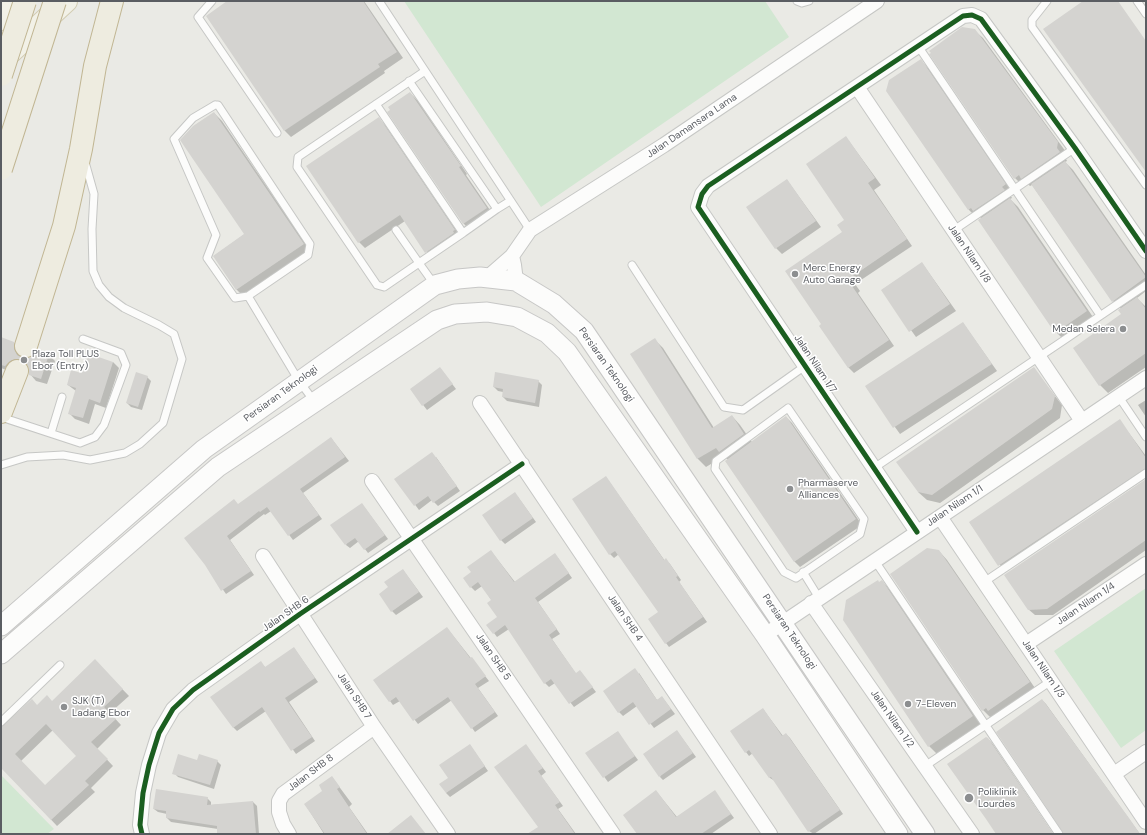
<!DOCTYPE html>
<html>
<head>
<meta charset="utf-8">
<style>
  body { margin:0 }
  #map { position:relative; width:1147px; height:835px; overflow:hidden; background:#eaeae5; font-family:"DM Sans",sans-serif }
  canvas { display:block }
  .frame { position:absolute; inset:0; border:2px solid #5a5d62; pointer-events:none }
</style>
</head>
<body>
<div id="map">
<canvas width="1147" height="835"></canvas>
<div class="frame"></div>
</div>
<script>
const g = document.querySelector('canvas').getContext('2d');
g.lineJoin = 'round';
function paint(path, color) {
  g.fillStyle = color;
  g.fill(path, 'evenodd');
}
function shape(rows) {
  const path = new Path2D();
  for (const r of rows) {
    path.moveTo(r[0], r[1]);
    for (let i = 2; i < r.length; i += 2) path.lineTo(r[i], r[i + 1]);
  }
  return path;
}
function trace(path, color, width, dash) {
  g.strokeStyle = color;
  g.lineWidth = width;
  g.lineCap = dash ? 'butt' : 'round';
  g.setLineDash(dash || []);
  g.stroke(path);
}
function drawText(font, color, halo, rows, align = 'center') {
  g.font = font + ' "DM Sans",sans-serif';
  g.lineWidth = 3;
  g.setLineDash([]);
  g.textBaseline = 'middle';
  g.strokeStyle = halo;
  g.fillStyle = color;
  for (const [text, x, y, turn = 0] of rows) {
    g.save();
    g.translate(x, y);
    g.rotate((+turn || 0) * Math.PI / 180);
    g.textAlign = isNaN(turn) ? turn : align;
    if (halo) g.strokeText(text, 0, 0);
    g.fillText(text, 0, 0);
    g.restore();
  }
}
const green = shape([
  [404,1,765,1,789,37,541,207],
  [1146,588,1146,730,1121,748,1054,651],
  [1,775,54,829,47,834,1,834]
]);
const shadow = shape([
  [229,1,364,1,403,58,384,71,385,73,291,137,285,131,207,16],
  [974,30,983,38,1066,152,1065,157,1067,161,1065,162,1073,170,1146,275,1146,291,1137,298,1146,307,1146,367,1108,393,1100,385,1123,315,1121,309,1113,301,1032,185,1030,186,1027,183,1023,186,1015,178],
  [921,61,929,69,1013,193,1010,195,1012,198,1010,199,1018,207,1095,320,1064,340,1056,332,980,220,982,219,979,216,977,218,969,210,888,90],
  [410,93,418,101,467,174,466,175,494,216,471,231,464,224,389,112],
  [214,113,222,121,312,253,245,298,237,290,214,256,245,234],
  [379,119,385,125,460,236,432,258,405,221,365,248,359,242,308,167],
  [846,137,881,185,874,190,912,246,855,284,860,291,858,293,894,346,854,373,848,367,823,324,845,220],
  [787,180,821,227,782,254,776,248],
  [922,263,956,311,916,337,882,290],
  [963,323,997,371,900,434,866,387],
  [1,338,14,343,20,349,21,358,29,359,35,356,38,351,49,355,55,361,47,384,36,381,30,374,28,365,21,364,12,372,1,368],
  [655,340,663,348,714,428,732,416,740,425,752,442,786,417,792,423,862,525,800,567,794,561,728,460,724,456,706,467,698,459,632,355],
  [113,362,119,368,106,408,95,404,89,424,75,419,69,413,76,391,68,385,81,375],
  [440,368,456,389,427,410,411,389],
  [1033,368,1062,405,1060,418,940,503,927,500,918,492],
  [147,377,151,381,142,410,131,407,127,403],
  [538,381,542,385,539,407,507,401,503,397,503,392,498,391,494,387],
  [1146,400,1146,417,1138,405],
  [1120,421,1146,456,1146,477,1005,572,970,523],
  [331,438,349,461,303,493,322,519,293,540,271,511,265,515,264,514,230,540,254,575,226,594,206,565,238,505],
  [436,457,460,491,438,506,432,500,419,510,396,479],
  [606,477,665,561,666,560,670,564,681,580,679,582,707,622,669,647,666,643,660,612,619,554,614,558,610,554],
  [1146,480,1146,550,1053,615,1035,615,1028,609],
  [518,497,536,522,505,544,501,540],
  [362,504,388,539,368,553,359,541,350,548,346,545],
  [491,551,515,582,558,558,572,578,538,602,560,634,552,639,576,674,580,671,596,692,574,707,555,683,549,687,545,683,509,629,497,637,494,633,498,618,492,601,482,586,475,591,471,587,472,572],
  [939,551,947,560,1037,691,991,718,983,710],
  [403,570,423,597,396,615,392,611,389,588],
  [882,581,890,590,981,725,937,754,929,746,879,583],
  [447,628,489,681,478,688,498,716,475,732,452,700,418,724,400,701,393,705,390,701],
  [294,648,318,682,289,702,315,741,296,754,266,711,237,731,233,727,260,662,266,668],
  [95,661,129,696,110,713,121,725,97,749,113,766,91,788,95,792,57,826,1,766,1,727,37,706,52,702],
  [53,730,78,756,45,787,21,761],
  [639,673,657,700,662,697,675,714,654,728,637,706,623,716,619,712],
  [1042,700,1046,704,1140,834,1064,834],
  [763,709,783,736,786,734,790,738,843,814,814,834,809,831,775,781,770,778,753,753,749,756,746,752],
  [677,731,696,757,663,780,660,777],
  [617,732,638,760,608,782,587,753],
  [988,739,992,743,1053,834,998,834],
  [470,745,488,771,450,797,446,793,449,779],
  [526,746,546,772,541,776,563,806,558,809,576,834,540,834],
  [198,761,217,761,221,765,214,789,178,777,174,773],
  [332,777,352,804,349,807,368,834,324,834,305,804,324,791],
  [656,791,677,817,715,792,734,818,711,834,638,834],
  [207,798,211,802,211,805,253,802,257,806,259,834,218,834,218,829,171,822,167,818,167,814,158,812,154,809]
]);
const building = shape([
  [227,1,363,1,397,52,378,64,380,67,284,131,206,16],
  [1083,1,1118,1,1146,41,1146,172,1043,29],
  [962,27,975,29,1058,142,1057,148,1060,152,1021,179,1019,175,1014,179,929,54,931,53,929,51],
  [921,59,1006,184,1002,187,1005,190,973,211,971,208,968,210,886,91,889,80],
  [410,92,461,166,459,167,487,208,463,224,387,112,390,110,388,107],
  [214,112,304,244,236,290,213,256,244,234,180,140,193,126],
  [379,117,455,230,453,231,454,233,425,253,400,215,358,243,306,166],
  [846,136,875,178,868,183,907,239,850,278,854,285,852,286,889,340,848,368,819,326,821,324,785,271,842,232,837,225,844,220,806,164],
  [1065,161,1146,277,1112,302,1031,184],
  [787,179,816,221,775,249,746,207],
  [1010,198,1087,311,1055,333,978,220],
  [922,262,950,304,909,332,881,290],
  [1137,297,1146,309,1146,353,1099,386,1073,348,1121,314,1118,310],
  [963,322,992,364,893,428,865,386],
  [1,337,14,342,14,349,17,355,22,358,29,358,35,355,38,350,49,354,41,379,29,375,29,369,27,364,21,359,15,359,10,361,5,366,1,365],
  [655,338,712,428,732,415,744,434,719,452,716,448,697,459,630,354],
  [87,353,113,362,100,403,89,399,83,418,68,414,76,388,67,385,71,370,81,373],
  [440,367,453,384,422,406,410,389],
  [1034,367,1055,396,1052,409,932,495,918,492,896,462],
  [136,372,148,376,138,407,126,403],
  [495,372,539,380,535,403,502,397,503,389,493,387],
  [786,416,856,519,794,562,725,461],
  [1120,419,1146,458,1146,468,998,566,969,522],
  [331,437,345,457,300,489,319,515,288,536,267,507,260,512,259,511,227,536,251,571,221,591,205,565,184,538,234,499,238,504],
  [432,452,457,486,433,503,428,496,414,506,394,479],
  [606,476,664,560,666,558,678,576,676,577,703,617,665,644,648,619,658,612,615,551,609,555,572,499],
  [1146,479,1146,540,1047,609,1028,610,1004,575],
  [515,492,533,518,500,541,482,515],
  [362,503,385,535,364,550,355,538,345,545,330,525],
  [927,548,939,550,1030,682,988,711,986,708,982,711,890,574],
  [491,550,514,582,555,553,569,573,535,598,557,629,549,635,576,673,580,670,593,687,569,704,551,679,544,684,505,625,493,634,486,625,497,617,487,603,491,600,478,582,470,588,463,578,471,572,467,567],
  [403,569,419,592,391,612,379,594,388,587,384,582],
  [878,580,879,582,882,580,973,716,928,747,843,620,846,600],
  [447,627,470,658,472,657,486,676,475,684,495,712,471,729,448,697,413,721,396,697,389,702,373,680],
  [294,647,315,678,285,698,312,737,291,751,262,707,233,728,210,697,261,661,265,667],
  [95,659,123,689,104,707,116,719,91,742,108,759,85,781,89,785,51,820,1,768,1,727,32,699,37,705,47,695,52,701],
  [46,724,76,756,45,785,15,754],
  [635,668,657,700,662,696,671,709,649,725,633,702,618,713,603,691],
  [1042,699,1129,818,1140,834,1064,834,996,732],
  [763,708,782,736,786,733,840,810,808,832,771,777,769,778,749,750,745,753,730,731],
  [677,730,693,753,659,777,643,754],
  [618,731,635,756,603,778,585,753],
  [986,737,988,738,1053,834,996,834,986,819,947,764],
  [470,744,485,766,446,793,439,784,448,778,439,765],
  [526,744,543,768,538,771,560,802,555,805,575,834,527,834,538,827,494,767],
  [178,754,197,760,199,754,218,760,210,785,172,774],
  [332,776,340,787,337,789,367,834,325,834,304,804,322,791,319,785],
  [156,789,208,797,207,805,253,801,256,834,217,834,217,826,166,818,166,811,153,809],
  [656,790,676,817,715,790,731,814,701,834,637,834,623,815],
  [411,815,426,834,387,834]
]);
const service = shape([
  [212,1,198,17,277,133],
  [379,1,530,230],
  [797,1,802,3,809,1],
  [1047,1,1032,20,1032,27,1146,185],
  [1137,1,1146,14],
  [918,46,1100,315],
  [425,71,298,157,297,167,377,285,384,287,419,263,434,284],
  [409,81,497,209,463,233],
  [376,104,463,233,419,263,396,230],
  [215,105,218,105,310,244,308,255,248,296,235,298,207,258,216,235,174,139,193,118,215,105],
  [497,209,510,201],
  [954,230,1075,148],
  [632,265,724,407,743,410,805,366],
  [248,296,299,381,314,401],
  [1119,397,1146,437],
  [788,408,864,519,860,534,796,578,784,572,715,469,716,461,788,408],
  [1,417,80,443,95,437,104,425,126,365,121,353,83,339],
  [51,433,62,397],
  [1,465,27,457,63,455,90,460,125,453,140,444,163,423,182,359,174,334,159,325,124,308,109,297,99,285,93,271,92,229,94,194,85,162],
  [874,468,1146,285],
  [875,561,1059,834],
  [803,572,819,598],
  [984,582,1146,473],
  [1,722,60,665],
  [925,766,1051,681]
]);
const minor = shape([
  [857,87,1082,421],
  [512,256,514,265,516,281],
  [488,277,512,256,530,230,664,145,877,1],
  [480,403,770,834],
  [372,481,613,834],
  [940,517,1146,822],
  [917,532,698,207,702,194,708,186,963,16,972,15,981,19,1075,148,1146,251],
  [263,556,374,727,448,834],
  [811,603,972,834],
  [765,635,1146,378],
  [1026,644,1146,564],
  [1114,774,1146,752],
  [142,834,140,825,143,793,149,765,159,733,173,709,193,690,300,614,522,464],
  [289,834,283,824,279,812,279,801,283,794,374,727]
]);
const secondary = shape([
  [1,626,204,449,435,285,458,279,480,277,516,281,554,304,584,331,925,834],
  [1,654,218,467,437,320,455,314,487,312,517,317,547,333,567,352,765,635,898,834]
]);
const primary = shape([
  [1,19,18,1],
  [2,60,66,1]
]);
const motorway = shape([
  [26,346,64,226,81,149,95,66,112,1],
  [1,412,17,371]
]);
const motorwayBridge = shape([
  [1,75,25,1],
  [1,169,55,1]
]);
const cycleway = shape([
  [917,532,698,207,702,194,708,186,963,16,972,15,981,19,1075,148,1146,251],
  [142,834,140,825,143,793,149,765,159,733,173,709,193,690,300,614,522,464]
]);
const markers = [
  [795,274,4,"#8c8e90"],
  [1123,329,4,"#8c8e90"],
  [24,360,4,"#8c8e90"],
  [790,489,4,"#8c8e90"],
  [908,704,4,"#8c8e90"],
  [64,707,4,"#8c8e90"],
  [969,798,5,"#8c8e90"]
];
const streetNames = [
  ["Jalan Damansara Lama",692,126,-34],
  ["Jalan Nilam 1/8",969,254,56],
  ["Jalan Nilam 1/7",815,364,56],
  ["Persiaran Teknologi",606,365,55],
  ["Persiaran Teknologi",281,394,-36],
  ["Jalan Nilam 1/1",955,506,-34],
  ["Jalan Nilam 1/4",1086,604,-34],
  ["Jalan SHB 6",286,614,-35],
  ["Jalan SHB 4",625,618,56],
  ["Persiaran Teknologi",789,632,56],
  ["Jalan SHB 5",493,657,56],
  ["Jalan Nilam 1/3",1043,669,56],
  ["Jalan SHB 7",354,696,57],
  ["Jalan Nilam 1/2",892,719,55],
  ["Jalan SHB 8",311,773,-37]
];
const poiNames = [
  ["Merc Energy",803,268],
  ["Auto Garage",803,280],
  ["Medan Selera",1115,329,"right"],
  ["Plaza Toll PLUS",32,354],
  ["Ebor (Entry)",32,366],
  ["Pharmaserve",798,483],
  ["Alliances",798,495],
  ["SJK (T)",72,701],
  ["Ladang Ebor",72,713],
  ["7-Eleven",916,704],
  ["Poliklinik",978,792],
  ["Lourdes",978,804]
];
paint(green, '#d2e7d2');
paint(shadow, '#0003');
paint(building, '#d4d3d0');
trace(service, '#c6c7c5', 9);
trace(minor, '#c6c7c5', 16);
trace(secondary, '#c7c7c6', 21);
trace(primary, '#d2ccb3', 24);
trace(motorway, '#c1b693', 24);
trace(service, '#fcfcfb', 7);
trace(minor, '#fcfcfb', 14);
trace(secondary, '#fcfcfb', 19);
trace(primary, '#f2f1e7', 22);
trace(motorway, '#eeece0', 22);
trace(motorwayBridge, '#c1b693', 24, []);
trace(motorwayBridge, '#eeece0', 22);
trace(cycleway, '#1b5e20', 5);
for (const [x, y, r, color] of markers) {
  const dot = new Path2D();
  dot.arc(x, y, r, 0, 2 * Math.PI);
  g.fillStyle = color;
  g.fill(dot);
  trace(dot, '#fff', 1.5);
}
drawText('10px', '#5a5d62', '#fff', streetNames);
drawText('10px', '#5a5d62', '#fff', poiNames, 'left');
</script>
</body>
</html>
